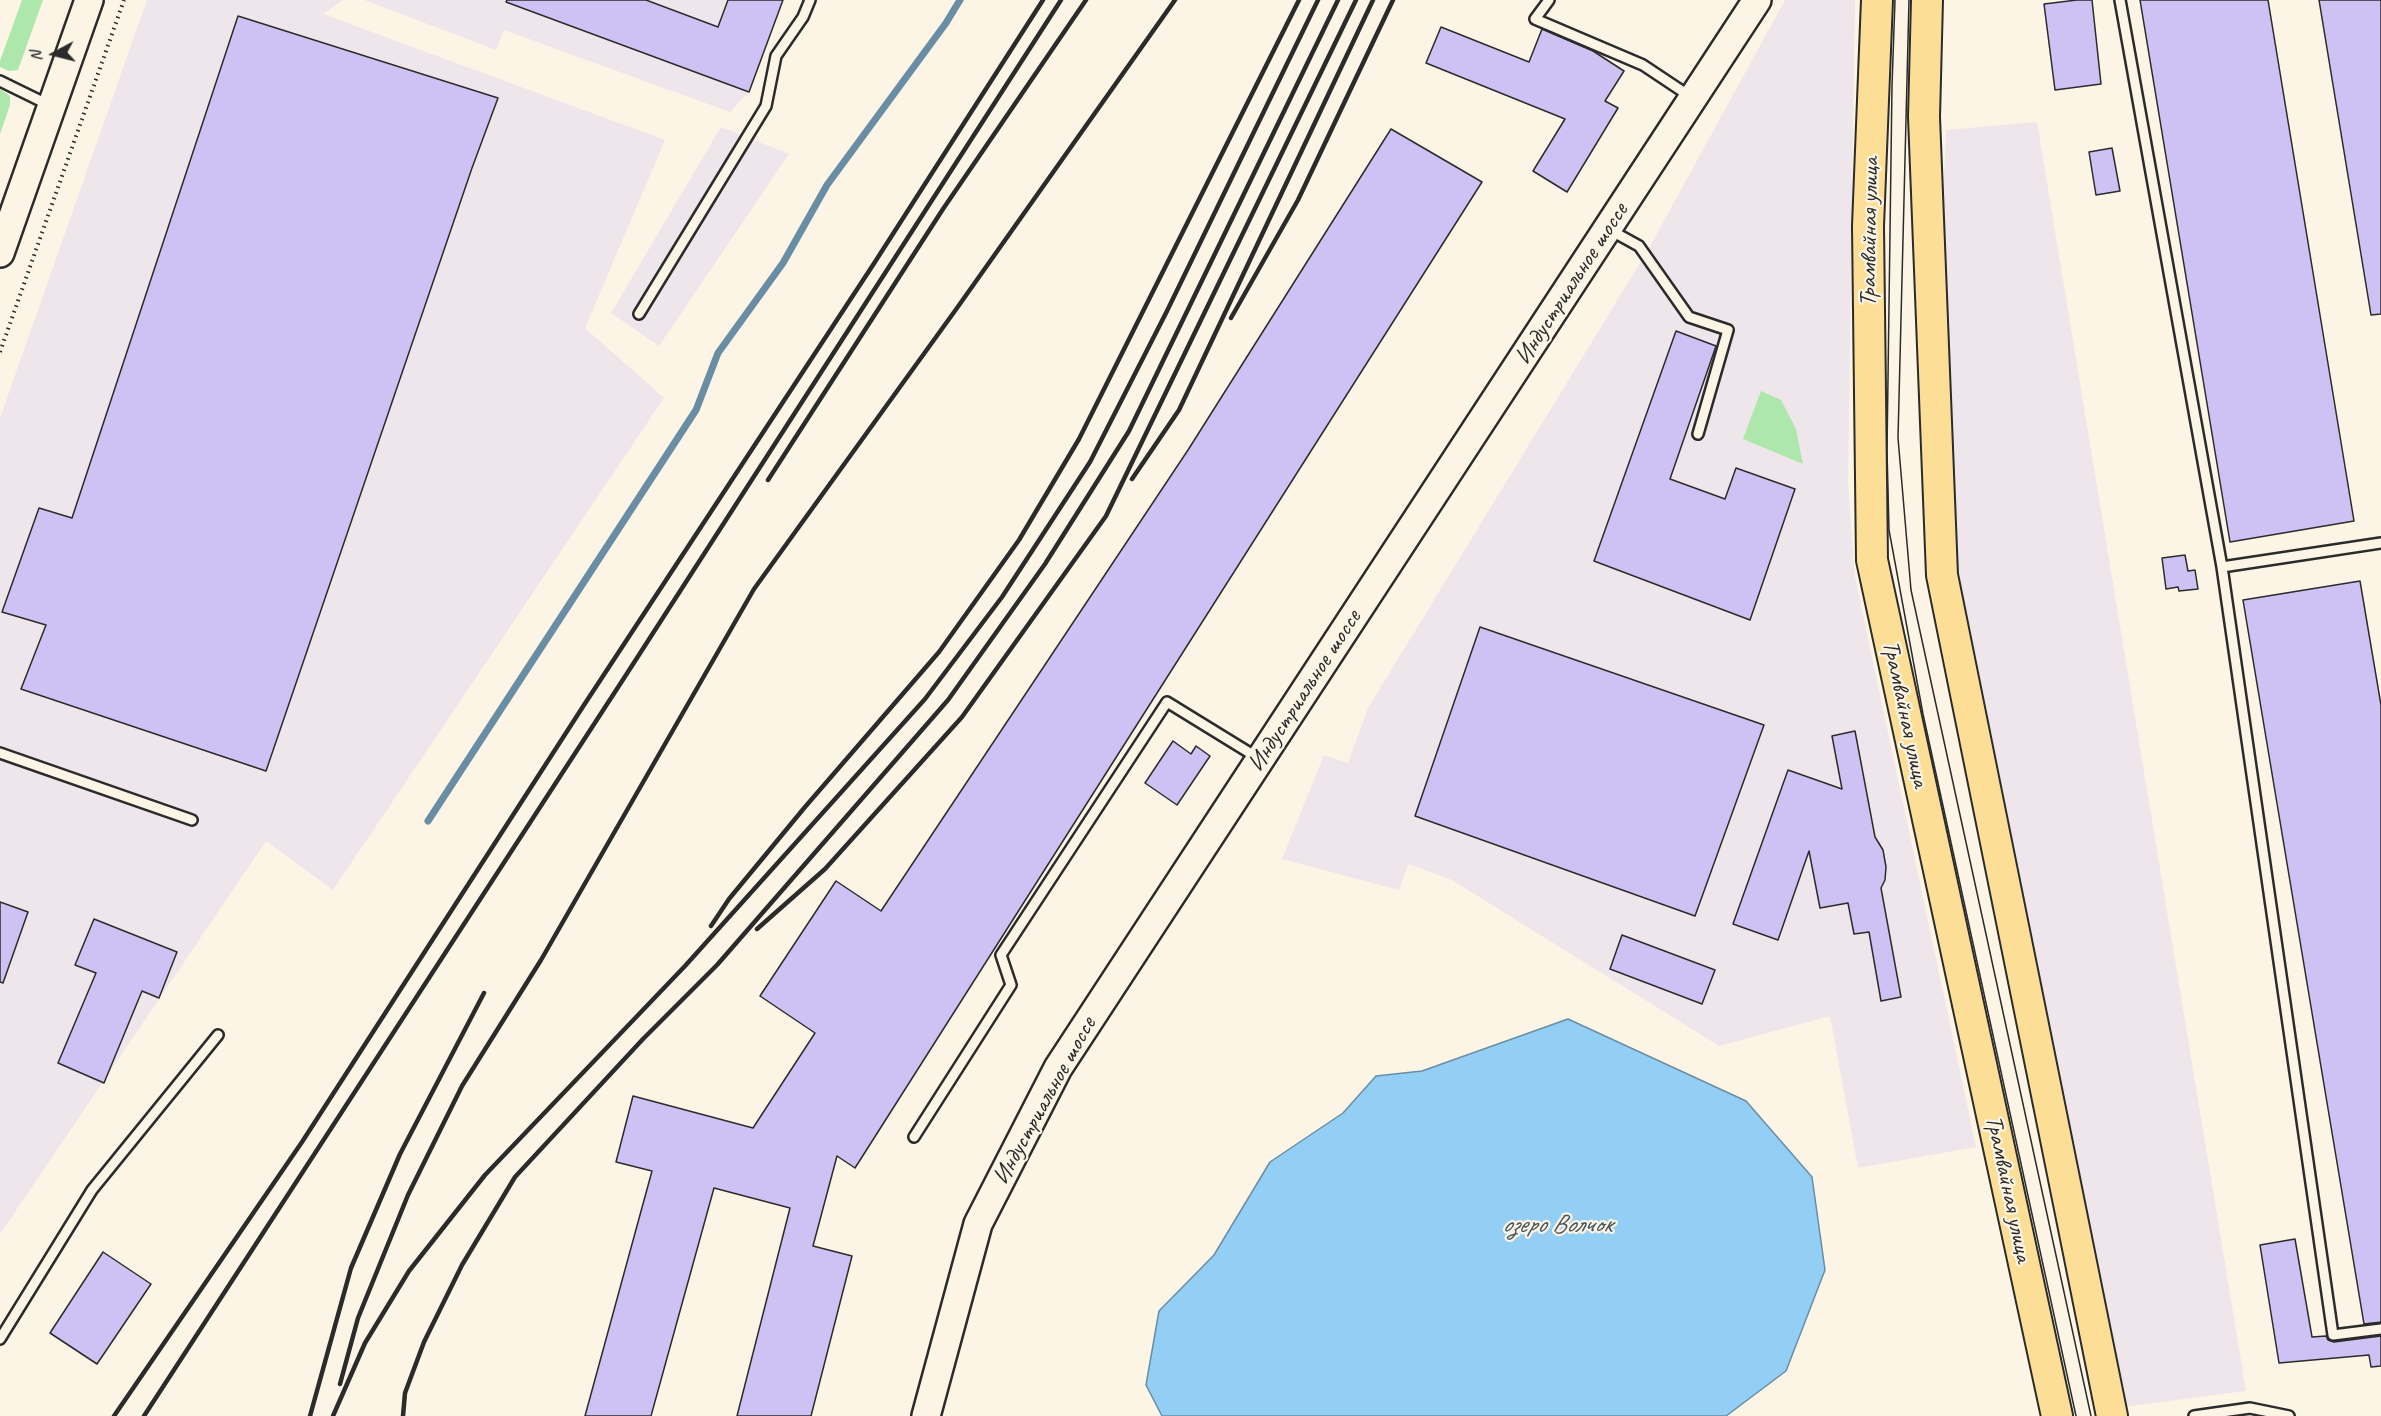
<!DOCTYPE html>
<html>
<head>
<meta charset="utf-8">
<style>
  body { margin:0 }
  #map { position:relative; width:2381px; height:1416px; overflow:hidden; background:#fcf5e5; font-family:Caveat,sans-serif }
  canvas { display:block }
  .north { position:absolute; left:24px; top:24px; width:60px; height:60px; -webkit-text-stroke:4px #fcf5e5; paint-order:stroke; rotate:263deg; font-size:16px; font-weight:700; line-height:24px; text-align:center; color:#2b2b2b }
  .north::after { content:''; display:block; margin:auto; width:21px; height:27px; background:#2b2b2b; clip-path:polygon(50% 0,100% 100%,50% 72%,0 100%) }
</style>
</head>
<body>
<div id="map">
<canvas width="2381" height="1416"></canvas>
<div class="north">N</div>
</div>
<script>
const g = document.querySelector('canvas').getContext('2d');
g.lineJoin = 'round';
function paint(path, color) {
  g.fillStyle = color;
  g.fill(path, 'evenodd');
}
function shape(rows) {
  const path = new Path2D();
  for (const r of rows) {
    path.moveTo(r[0], r[1]);
    for (let i = 2; i < r.length; i += 2) path.lineTo(r[i], r[i + 1]);
  }
  return path;
}
function trace(path, color, width, dash) {
  g.strokeStyle = color;
  g.lineWidth = width;
  g.lineCap = dash ? 'butt' : 'round';
  g.setLineDash(dash || []);
  g.stroke(path);
}
function drawText(font, color, halo, rows, align = 'center') {
  g.font = font + ' Caveat,sans-serif';
  g.lineWidth = 4.5;
  g.setLineDash([]);
  g.textBaseline = 'middle';
  g.strokeStyle = halo;
  g.fillStyle = color;
  for (const [text, x, y, turn = 0] of rows) {
    g.save();
    g.translate(x, y);
    g.rotate((+turn || 0) * Math.PI / 180);
    g.textAlign = isNaN(turn) ? turn : align;
    if (halo) g.strokeText(text, 0, 0);
    g.fillText(text, 0, 0);
    g.restore();
  }
}
const built = shape([
  [147,0,343,0,323,14,665,140,585,328,664,398,333,890,266,841,0,1234,0,418],
  [364,0,783,0,749,92,730,112,504,30,496,50],
  [1785,0,1855,0,1848,482,1855,577,1976,1147,1858,1168,1830,1016,1719,1046,1452,880,1408,864,1399,890,1282,859,1324,755,1348,763,1368,708,1648,250],
  [2037,122,2246,1391,2122,1407,1970,695,1950,509,1939,296,1946,130],
  [721,127,789,154,659,346,611,313]
]);
const green = shape([
  [22,0,43,0,18,70,9,71,0,67,0,61],
  [0,89,10,96,10,105,0,134],
  [1761,391,1781,400,1796,429,1803,464,1743,439]
]);
const water = shape([
  [1568,1019,1746,1101,1812,1177,1825,1270,1786,1371,1726,1416,1162,1416,1146,1385,1159,1311,1214,1255,1270,1162,1343,1113,1376,1076,1422,1071,1568,1019]
]);
const stream = shape([
  [428,821,696,410,718,353,783,263,827,185,946,23,960,0]
]);
const building = shape([
  [507,0,646,0,718,27,728,0,783,0,749,92,506,2,507,0],
  [2077,0,2092,0,2101,84,2055,90,2044,4,2077,0],
  [2140,0,2268,0,2354,521,2230,542,2140,0],
  [2319,0,2381,0,2381,314,2371,315,2319,0],
  [238,16,498,98,472,168,266,771,21,689,46,625,2,612,39,508,72,518,238,16],
  [1441,27,1529,62,1542,29,1593,51,1624,71,1605,101,1618,108,1567,192,1533,171,1565,119,1426,63,1441,27],
  [1391,129,1482,182,855,1168,837,1156,813,1246,852,1256,811,1416,737,1416,790,1208,714,1188,651,1416,585,1416,652,1171,616,1162,633,1096,753,1128,815,1033,760,996,836,881,881,911,1188,450,1391,129],
  [2112,148,2120,191,2096,195,2089,152,2112,148],
  [1676,331,1716,346,1670,479,1725,499,1736,468,1795,489,1750,620,1594,561,1676,331],
  [2185,555,2188,571,2195,570,2198,589,2179,591,2178,587,2166,589,2162,558,2185,555],
  [2360,581,2381,705,2381,1322,2364,1324,2243,600,2360,581],
  [1480,627,1764,725,1695,916,1415,816,1480,627],
  [1855,731,1875,837,1883,850,1886,867,1885,880,1881,888,1901,997,1881,1001,1869,932,1854,934,1848,903,1820,908,1809,851,1778,940,1733,924,1788,770,1842,789,1832,736,1855,731],
  [1173,741,1191,754,1196,746,1210,756,1177,805,1145,783,1173,741],
  [0,902,28,912,3,983,0,982,0,902],
  [94,919,177,952,159,998,142,991,104,1083,58,1063,96,973,75,965,94,919],
  [1622,935,1715,970,1702,1004,1610,969,1622,935],
  [2295,1239,2312,1337,2326,1336,2328,1340,2334,1342,2381,1336,2381,1366,2371,1367,2369,1355,2279,1363,2260,1245,2295,1239],
  [103,1252,151,1284,97,1364,50,1333,103,1252]
]);
const path = shape([
  [0,352,124,0]
]);
const lane = shape([
  [1549,0,1535,19,1643,65,1691,97],
  [2120,0,2222,567,2333,1335,2381,1329],
  [0,81,49,105],
  [1610,230,1639,246,1689,317,1728,330,1698,434],
  [639,314,766,106,776,56,803,17,810,0],
  [2222,567,2381,543],
  [0,753,192,820],
  [914,1137,1011,985,1001,955,1167,702,1258,758],
  [0,1339,92,1190,218,1035],
  [2194,1416,2250,1408,2289,1416]
]);
const secondary = shape([
  [0,253,89,0],
  [926,1416,978,1224,1058,1068,1757,0]
]);
const primary = shape([
  [1877,0,1868,226,1872,560,2057,1416],
  [1927,0,1924,117,1942,575,2112,1416]
]);
const tram = shape([
  [1895,0,1892,86,1887,451,1889,530,1923,714,2076,1416],
  [1909,0,1898,438,1911,590,2091,1416]
]);
const rail = shape([
  [1231,318,1298,200,1393,0],
  [1132,479,1179,410,1373,0],
  [768,480,943,209,1086,0],
  [711,926,729,899,805,807,939,652,1019,540,1079,439,1299,0],
  [757,929,825,869,962,717,1106,516,1356,0],
  [340,1384,358,1318,408,1195,462,1086,541,960,754,589,957,308,1175,0],
  [114,1416,302,1142,584,705,873,265,1043,0],
  [144,1416,626,675,1061,0],
  [310,1416,351,1268,400,1154,484,993],
  [333,1416,365,1343,409,1271,485,1175,685,966,925,699,1002,597,1090,462,1167,311,1318,0],
  [403,1416,405,1393,424,1342,462,1265,515,1177,643,1039,717,965,948,700,1045,564,1129,431,1338,0]
]);
const streetNames = [
  ["Трамвайная улица",1870,232,-89],
  ["Индустриальное шоссе",1572,284,-57],
  ["Индустриальное шоссе",1305,691,-57],
  ["Трамвайная улица",1905,714,78],
  ["Индустриальное шоссе",1045,1101,-61],
  ["Трамвайная улица",2008,1189,78]
];
const waterNames = [
  ["озеро Волчок",1557,1225]
];
paint(built, '#eee6ea');
paint(green, '#ade7ab');
paint(water, '#93cff4');
trace(water, '#698da4', 1.5);
trace(stream, '#698da4', 7);
paint(building, '#cec2f4');
trace(building, '#2b2b2b', 1.5);
trace(lane, '#2b2b2b', 14);
trace(secondary, '#2b2b2b', 32);
trace(primary, '#2b2b2b', 34);
trace(path, '#2b2b2b', 4, [1.5, 4.5]);
trace(lane, '#fcf5e5', 9);
trace(secondary, '#fcf5e5', 27);
trace(primary, '#fdde96', 30);
trace(tram, '#2b2b2b', 1.5);
trace(rail, '#2b2b2b', 4.5);
drawText('24px', '#2b2b2b', '#fcf5e5', streetNames);
drawText('italic 26px', '#45545d', '#fcf5e5', waterNames);
</script>
</body>
</html>
